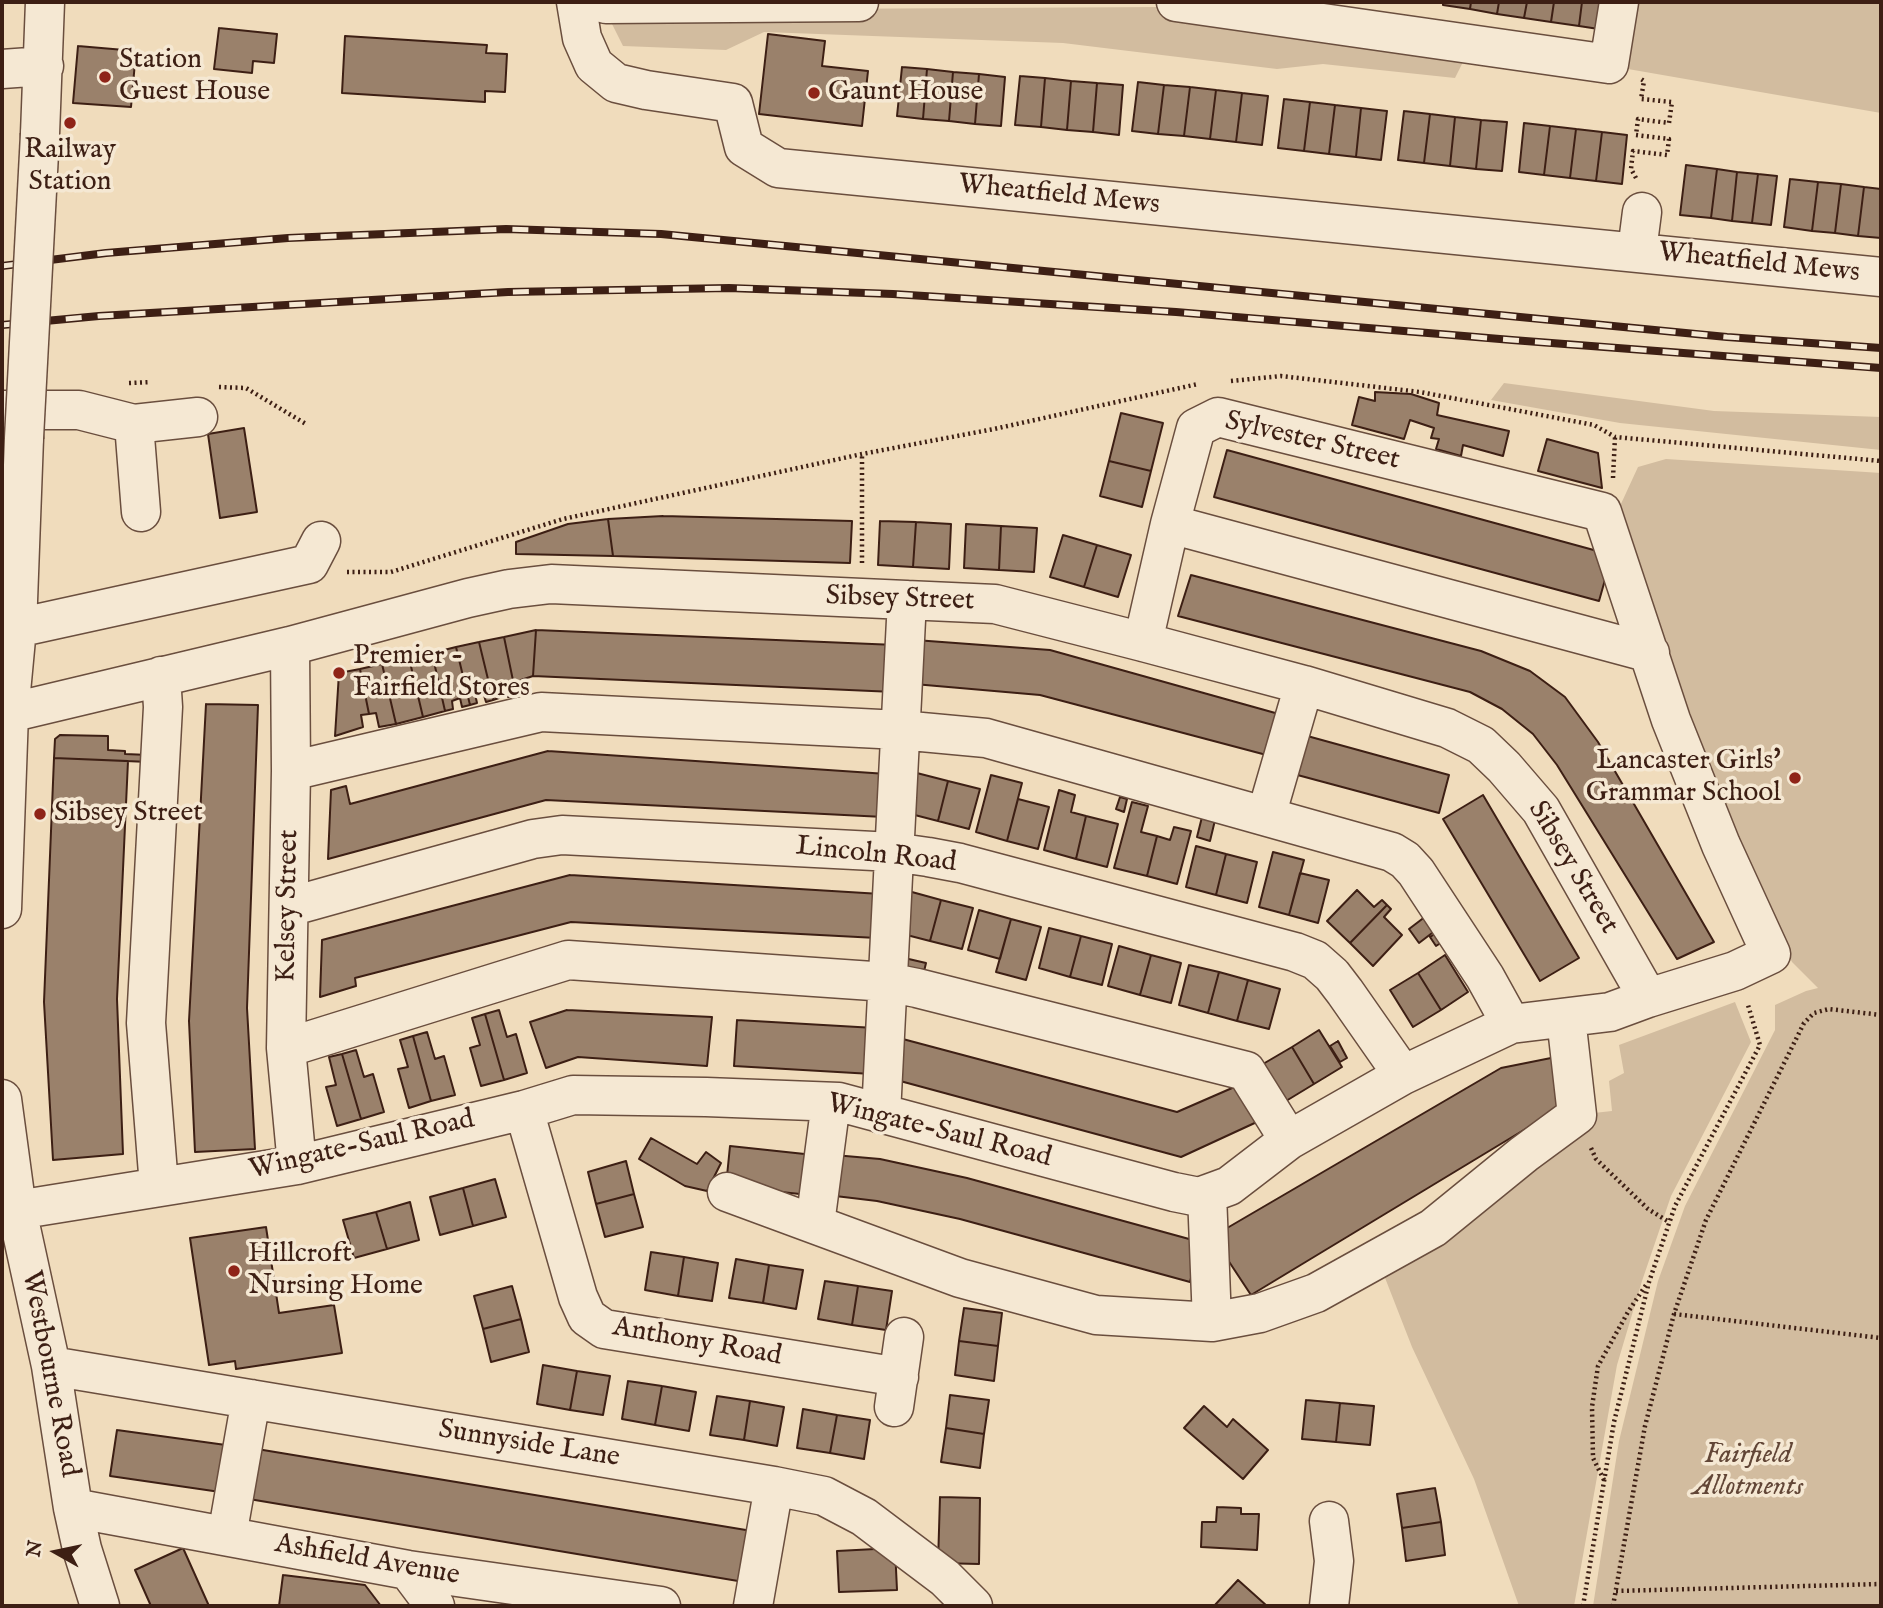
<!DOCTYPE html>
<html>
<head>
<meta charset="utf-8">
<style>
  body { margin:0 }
  #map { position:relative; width:1883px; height:1608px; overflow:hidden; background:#f0dcbc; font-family:"IM FELL English",serif }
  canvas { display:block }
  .frame { position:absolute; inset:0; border:4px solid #3d1f14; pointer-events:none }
  .north { position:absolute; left:21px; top:1517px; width:70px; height:70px; -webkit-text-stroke:5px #f5e8d3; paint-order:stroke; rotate:279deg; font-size:19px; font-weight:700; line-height:28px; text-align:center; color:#3d1f14 }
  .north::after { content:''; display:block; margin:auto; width:24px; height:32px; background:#3d1f14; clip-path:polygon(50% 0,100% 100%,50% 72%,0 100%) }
</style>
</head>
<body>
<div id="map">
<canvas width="1883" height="1608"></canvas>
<div class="frame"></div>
<div class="north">N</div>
</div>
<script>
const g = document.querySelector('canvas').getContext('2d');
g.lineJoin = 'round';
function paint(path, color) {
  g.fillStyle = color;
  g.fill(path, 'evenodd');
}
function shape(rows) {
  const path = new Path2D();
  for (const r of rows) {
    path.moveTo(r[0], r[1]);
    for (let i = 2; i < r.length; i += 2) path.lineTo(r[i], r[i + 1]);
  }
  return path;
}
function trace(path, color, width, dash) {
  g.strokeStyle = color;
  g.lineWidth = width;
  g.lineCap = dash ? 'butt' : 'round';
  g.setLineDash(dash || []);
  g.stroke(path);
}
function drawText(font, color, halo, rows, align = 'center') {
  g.font = font + ' "IM FELL English",serif';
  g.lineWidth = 7;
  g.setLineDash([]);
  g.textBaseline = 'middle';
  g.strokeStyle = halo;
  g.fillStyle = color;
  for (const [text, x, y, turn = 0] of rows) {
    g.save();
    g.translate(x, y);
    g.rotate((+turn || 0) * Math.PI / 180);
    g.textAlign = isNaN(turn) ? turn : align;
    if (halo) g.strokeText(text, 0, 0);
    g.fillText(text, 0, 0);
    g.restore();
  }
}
const green = shape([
  [1638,2,1881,2,1881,113,1628,69],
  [1158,7,1307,29,1465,58,1455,78,1323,64,1277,69,1063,43,764,32,726,50,623,46,612,24,629,10],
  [1504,383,1714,411,1881,417,1881,450,1620,423,1491,400],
  [1666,459,1881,473,1881,1606,1593,1606,1619,1441,1658,1281,1685,1206,1775,1030,1775,1005,1806,991,1818,988,1792,962,1733,839,1683,718,1620,506,1638,467],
  [1735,1002,1751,1042,1671,1196,1642,1281,1617,1365,1574,1606,1519,1606,1474,1479,1412,1347,1380,1265,1585,1114,1612,1111,1609,1081,1624,1073,1619,1045]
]);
const building = shape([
  [1443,2,1471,2,1470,9,1443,5,1443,2],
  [1471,2,1499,2,1497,14,1470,9,1471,2],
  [1499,2,1527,2,1524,18,1497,14,1499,2],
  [1527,2,1554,2,1551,22,1524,18,1527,2],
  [1554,2,1582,2,1579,26,1551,22,1554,2],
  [1582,2,1610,2,1605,30,1579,26,1582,2],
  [219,28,277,34,274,63,253,61,252,73,214,69,219,28],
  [768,34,825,41,822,66,868,71,862,126,759,114,768,34],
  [345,36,487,45,486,53,507,54,505,92,485,91,485,102,342,93,345,36],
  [78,46,136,51,131,107,73,103,78,46],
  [902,67,927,69,923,119,897,116,902,67],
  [927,69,953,72,949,121,923,119,927,69],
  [953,72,979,74,975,124,949,121,953,72],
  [979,74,1005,77,1001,126,975,124,979,74],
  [1020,76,1045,78,1041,127,1015,125,1020,76],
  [1045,78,1071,81,1067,130,1041,127,1045,78],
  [1071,81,1097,83,1093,132,1067,130,1071,81],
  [1138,82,1164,85,1158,134,1132,131,1138,82],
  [1097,83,1123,85,1119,135,1093,132,1097,83],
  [1164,85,1190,87,1184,136,1158,134,1164,85],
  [1190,87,1216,90,1210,139,1184,136,1190,87],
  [1216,90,1242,93,1236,142,1210,139,1216,90],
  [1242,93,1268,96,1262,145,1236,142,1242,93],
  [1284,99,1310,102,1304,151,1278,148,1284,99],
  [1310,102,1335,105,1329,154,1304,151,1310,102],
  [1335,105,1361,108,1356,157,1329,154,1335,105],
  [1361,108,1387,111,1381,160,1356,157,1361,108],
  [1404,111,1430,114,1424,163,1398,160,1404,111],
  [1430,114,1455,117,1450,166,1424,163,1430,114],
  [1455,117,1481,120,1476,169,1450,166,1455,117],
  [1481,120,1507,122,1502,171,1476,169,1481,120],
  [1524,123,1550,126,1544,175,1519,172,1524,123],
  [1550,126,1576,129,1570,178,1544,175,1550,126],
  [1576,129,1602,132,1596,181,1570,178,1576,129],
  [1602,132,1627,135,1622,184,1596,181,1602,132],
  [1686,165,1717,169,1711,218,1680,215,1686,165],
  [1717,169,1737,172,1732,221,1711,218,1717,169],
  [1737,172,1758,174,1752,223,1732,221,1737,172],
  [1758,174,1777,176,1771,225,1752,223,1758,174],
  [1790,179,1818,182,1812,231,1784,227,1790,179],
  [1818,182,1841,184,1835,233,1812,231,1818,182],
  [1841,184,1864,187,1858,236,1835,233,1841,184],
  [1864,187,1881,189,1881,238,1858,236,1864,187],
  [1375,392,1411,394,1439,403,1437,415,1509,431,1503,456,1463,445,1461,456,1436,449,1439,439,1431,438,1434,428,1410,420,1404,439,1352,425,1359,397,1375,401,1375,392],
  [1121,413,1163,423,1151,471,1109,461,1121,413],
  [244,428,257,512,220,518,208,434,244,428],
  [1547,439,1598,453,1602,488,1538,471,1547,439],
  [1227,450,1612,555,1599,601,1214,497,1227,450],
  [1109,461,1151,471,1142,507,1100,496,1109,461],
  [663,516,852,521,850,563,613,556,608,519,663,516],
  [608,519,613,556,516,554,516,542,568,524,608,519],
  [880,521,916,522,913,567,878,565,880,521],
  [916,522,951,524,949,569,913,567,916,522],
  [966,524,1001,526,999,570,964,568,966,524],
  [1001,526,1037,528,1034,572,999,570,1001,526],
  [1063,535,1097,545,1084,587,1050,577,1063,535],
  [1097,545,1131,555,1118,597,1084,587,1097,545],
  [1191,575,1481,651,1530,671,1565,697,1598,742,1714,942,1677,959,1557,765,1533,734,1502,709,1470,692,1178,616,1191,575],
  [536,630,533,676,521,680,524,692,516,695,504,637,536,630],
  [536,630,896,645,894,692,533,676,536,630],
  [504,637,516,695,508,697,505,686,497,688,499,698,493,700,479,642,504,637],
  [915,640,1050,650,1286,716,1274,757,1040,695,914,684,915,640],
  [479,642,493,700,486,702,483,692,475,694,477,703,470,705,456,647,479,642],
  [456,647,470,705,462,707,460,698,452,701,453,709,445,711,432,653,456,647],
  [432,653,445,711,423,717,409,658,432,653],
  [409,658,423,717,396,724,382,664,409,658],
  [382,664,396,724,379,727,376,713,369,714,360,669,382,664],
  [360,669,369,714,361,715,363,727,335,736,339,673,360,669],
  [206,704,258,705,247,1008,255,1149,195,1152,189,1021,206,704],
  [1300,734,1449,775,1439,813,1290,773,1300,734],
  [60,735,108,736,108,750,125,751,125,754,149,755,149,762,54,758,55,739,60,735],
  [548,751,887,774,884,817,546,800,328,859,331,790,346,786,350,804,548,751],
  [54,758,128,761,117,999,123,1154,53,1160,44,1002,54,758],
  [909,771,948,781,938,821,907,813,909,771],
  [991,775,1022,783,1007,841,976,832,991,775],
  [948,781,980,789,969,829,938,821,948,781],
  [1059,790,1075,795,1071,812,1086,816,1076,859,1044,850,1059,790],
  [1483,795,1579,958,1540,981,1443,819,1483,795],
  [1120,797,1127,799,1124,812,1116,809,1120,797],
  [1018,799,1049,807,1038,849,1007,841,1018,799],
  [1132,802,1148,806,1141,832,1157,836,1147,876,1114,868,1132,802],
  [1203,813,1216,816,1210,841,1197,837,1203,813],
  [1086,816,1118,824,1107,867,1076,859,1086,816],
  [1174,827,1191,831,1177,884,1147,876,1157,836,1170,840,1174,827],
  [1196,846,1226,854,1216,895,1186,887,1196,846],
  [1273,852,1304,860,1289,915,1259,907,1273,852],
  [1226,854,1257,862,1247,903,1216,895,1226,854],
  [1300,873,1329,880,1318,923,1289,915,1300,873],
  [570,875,881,894,877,938,571,922,355,978,356,986,320,997,322,940,570,875],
  [901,889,941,900,930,941,899,933,901,889],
  [1357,890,1374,907,1382,900,1387,905,1350,943,1327,921,1357,890],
  [941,900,973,908,962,949,930,941,941,900],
  [1387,905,1391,909,1384,917,1402,935,1373,966,1350,943,1387,905],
  [979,910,1011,919,1000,959,968,950,979,910],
  [1430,913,1440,927,1419,943,1409,929,1430,913],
  [1011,919,1041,927,1026,980,996,972,1011,919],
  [1049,928,1081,936,1070,977,1039,968,1049,928],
  [1441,930,1447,939,1436,946,1430,937,1441,930],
  [1081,936,1112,944,1102,985,1070,977,1081,936],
  [1119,946,1151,955,1140,995,1108,986,1119,946],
  [1151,955,1181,963,1171,1003,1140,995,1151,955],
  [1445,955,1468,992,1441,1010,1418,973,1445,955],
  [900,957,926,963,922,980,896,974,900,957],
  [1189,965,1219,972,1208,1013,1179,1005,1189,965],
  [1219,972,1248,980,1237,1021,1208,1013,1219,972],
  [1418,973,1441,1010,1413,1027,1390,990,1418,973],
  [1248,980,1280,989,1269,1029,1237,1021,1248,980],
  [499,1010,507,1037,516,1034,527,1073,504,1080,485,1014,499,1010],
  [567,1010,712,1017,707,1066,578,1057,546,1068,530,1022,567,1010],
  [485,1014,504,1080,481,1086,470,1048,480,1045,472,1018,485,1014],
  [737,1020,875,1028,872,1074,734,1066,737,1020],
  [1319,1030,1342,1067,1314,1084,1292,1047,1319,1030],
  [427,1032,435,1059,444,1056,455,1095,431,1101,413,1036,427,1032],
  [413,1036,431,1101,409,1108,398,1069,408,1067,400,1040,413,1036],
  [899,1038,1177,1112,1239,1085,1259,1121,1181,1157,889,1078,899,1038],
  [1338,1041,1347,1058,1340,1062,1330,1046,1338,1041],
  [1292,1047,1314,1084,1286,1101,1263,1064,1292,1047],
  [356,1050,364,1077,373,1074,384,1112,361,1119,342,1054,356,1050],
  [342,1054,361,1119,337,1126,326,1087,336,1085,329,1057,342,1054],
  [1561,1056,1570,1114,1542,1119,1251,1295,1222,1251,1222,1231,1501,1068,1561,1056],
  [651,1138,697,1164,706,1152,721,1163,707,1191,685,1186,639,1159,651,1138],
  [730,1146,814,1155,809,1195,726,1186,730,1146],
  [834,1155,880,1159,967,1178,1200,1242,1190,1282,960,1219,877,1201,827,1195,834,1155],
  [626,1161,634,1194,596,1204,588,1172,626,1161],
  [495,1179,506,1217,473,1226,463,1188,495,1179],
  [463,1188,473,1226,440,1235,430,1197,463,1188],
  [634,1194,643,1227,605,1237,596,1204,634,1194],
  [410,1202,419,1240,387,1249,376,1212,410,1202],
  [376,1212,387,1249,354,1258,343,1220,376,1212],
  [266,1227,279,1313,334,1305,342,1353,236,1369,235,1361,209,1365,190,1238,266,1227],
  [651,1252,684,1257,678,1296,645,1290,651,1252],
  [684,1257,718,1263,712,1301,678,1296,684,1257],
  [736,1259,769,1265,763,1303,729,1298,736,1259],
  [769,1265,803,1270,796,1309,763,1303,769,1265],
  [825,1281,858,1286,852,1325,818,1319,825,1281],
  [512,1286,521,1319,483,1329,474,1296,512,1286],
  [858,1286,892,1291,886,1330,852,1325,858,1286],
  [964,1308,1002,1313,998,1346,959,1341,964,1308],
  [521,1319,529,1352,491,1362,483,1329,521,1319],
  [959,1341,998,1346,994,1381,955,1375,959,1341],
  [543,1365,577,1371,570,1410,537,1404,543,1365],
  [577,1371,610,1376,603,1415,570,1410,577,1371],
  [628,1381,662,1386,655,1425,622,1419,628,1381],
  [662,1386,696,1392,689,1431,655,1425,662,1386],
  [950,1395,989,1400,984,1434,946,1428,950,1395],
  [717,1396,750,1401,744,1440,710,1435,717,1396],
  [1306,1400,1340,1403,1336,1442,1302,1439,1306,1400],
  [750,1401,784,1407,777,1446,744,1440,750,1401],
  [1340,1403,1374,1406,1370,1445,1336,1442,1340,1403],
  [1204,1406,1227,1427,1233,1419,1268,1450,1243,1479,1184,1428,1204,1406],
  [803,1409,837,1415,830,1453,797,1448,803,1409],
  [837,1415,870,1420,864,1459,830,1453,837,1415],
  [946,1428,984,1434,980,1468,941,1462,946,1428],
  [117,1430,233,1446,227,1493,110,1476,117,1430],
  [251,1448,758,1532,750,1583,243,1498,251,1448],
  [1435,1488,1441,1522,1402,1528,1397,1494,1435,1488],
  [940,1497,980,1498,979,1564,938,1563,940,1497],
  [1217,1507,1241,1508,1241,1514,1259,1514,1257,1550,1201,1547,1202,1522,1216,1522,1217,1507],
  [1441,1522,1445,1555,1406,1561,1402,1528,1441,1522],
  [183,1548,209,1606,151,1606,135,1570,183,1548],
  [895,1548,897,1590,839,1592,837,1551,895,1548],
  [283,1575,365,1585,381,1606,279,1606,283,1575],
  [1238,1580,1267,1606,1214,1606,1238,1580]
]);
const path = shape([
  [1636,178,1631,169,1633,151,1667,155,1669,139,1636,135,1638,119,1669,123,1672,102,1641,99,1644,81,1641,79],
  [1231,381,1281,376,1420,392,1594,425,1615,437,1881,461],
  [129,383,151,382],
  [219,387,246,388,306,424],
  [1613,478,1615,437],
  [862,563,862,454],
  [347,572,391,572,563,519,862,454,994,429,1198,384],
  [1591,1148,1596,1159,1648,1209,1669,1222],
  [1674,1314,1881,1338],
  [1604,1480,1593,1458,1592,1407,1598,1366,1628,1312,1646,1285],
  [1616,1591,1881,1584],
  [1583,1606,1614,1422,1649,1282,1675,1206,1760,1045,1748,1005],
  [1613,1606,1645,1426,1674,1314,1706,1220,1804,1023,1814,1013,1829,1009,1881,1015]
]);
const minor = shape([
  [576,2,582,38,594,65,616,83,646,90,733,103,744,147,778,168,1881,277],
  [601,2,606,4,859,2],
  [1176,2,1609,64,1619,2],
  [2,69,44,66],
  [40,134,45,2],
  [1637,251,1642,212],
  [2,410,79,410,134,424,198,417],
  [134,424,141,512],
  [1170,524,1650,653],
  [17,628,309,564,321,541],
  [290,646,291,771,286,1048,297,1165],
  [9,713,290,646,468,598,509,589,551,584,995,604,1143,642,1304,685,1447,728,1481,745,1504,767,1541,810,1648,998],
  [291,771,541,712,900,730,986,738,1392,852,1405,860,1416,872,1485,977,1511,1024],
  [1266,816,1304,685],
  [289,907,533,839,562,835,893,852,928,857,960,863,1295,952,1315,960,1332,975,1345,992,1403,1075],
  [2,909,9,713,17,628,24,438],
  [286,1048,568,960,887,982,917,988,1246,1071,1289,1140],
  [2,1099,17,1210,51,1366,73,1508,82,1549,100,1606],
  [524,1110,578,1297,587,1317,604,1329,899,1377],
  [881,1114,907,600],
  [159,1186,146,1023,163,707,161,676],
  [727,1192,960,1278,1096,1315,1212,1322,1260,1313,1316,1293,1433,1228,1524,1154,1577,1115,1566,1018],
  [1207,1194,1212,1322],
  [17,1210,297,1165,524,1110,573,1095,706,1097,839,1102,1174,1192,1199,1197,1229,1186,1289,1140,1403,1075,1511,1024,1610,1012,1648,998,1735,971,1771,954,1721,845,1671,720,1602,512,1218,417,1196,428,1170,524,1143,642],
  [815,1224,831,1102],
  [51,1366,774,1486,824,1496,864,1517,945,1578,973,1606],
  [894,1407,904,1337],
  [73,1508,408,1570,661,1606],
  [227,1536,251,1399],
  [408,1570,435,1606],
  [753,1606,774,1486],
  [1329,1606,1334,1561,1329,1521]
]);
const rail = shape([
  [2,266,106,253,288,238,506,229,661,234,1727,337,1881,348],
  [2,325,99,316,508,292,729,288,893,294,1176,312,1512,340,1881,368]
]);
const minorBridge = shape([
  [24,438,40,134]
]);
const markers = [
  [105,77,7,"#8f2418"],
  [814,93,7,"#8f2418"],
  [70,123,7,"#8f2418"],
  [339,673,7,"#8f2418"],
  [1795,778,7,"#8f2418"],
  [40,814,7,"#8f2418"],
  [234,1271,7,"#8f2418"]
];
const poiNames = [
  ["Station",119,61],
  ["Guest House",119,93],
  ["Gaunt House",828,93],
  ["Railway",70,151,"center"],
  ["Station",70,183,"center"],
  ["Premier -",353,657],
  ["Fairfield Stores",353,689],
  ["Lancaster Girls'",1781,762,"right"],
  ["Grammar School",1781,794,"right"],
  ["Sibsey Street",54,814],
  ["Hillcroft",248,1255],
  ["Nursing Home",248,1287]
];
const streetNames = [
  ["Wheatfield Mews",1059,196,6],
  ["Wheatfield Mews",1759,264,6],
  ["Sylvester Street",1312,442,13],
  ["Sibsey Street",900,600,2],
  ["Lincoln Road",876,856,6],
  ["Sibsey Street",1572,868,59],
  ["Kelsey Street",289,906,-89],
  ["Wingate-Saul Road",939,1132,14],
  ["Wingate-Saul Road",362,1146,-13],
  ["Anthony Road",697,1343,10],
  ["Westbourne Road",49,1374,79],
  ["Sunnyside Lane",529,1445,9],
  ["Ashfield Avenue",367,1561,10]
];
const parkNames = [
  ["Fairfield",1748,1456],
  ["Allotments",1748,1488]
];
paint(green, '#d2bc9f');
paint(building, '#9a816b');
trace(building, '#3d1f14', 2);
trace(minor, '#6a4e3e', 41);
trace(path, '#3d1f14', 4.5, [2, 3.5]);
trace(minor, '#f5e8d3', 38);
trace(rail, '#3d1f14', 8);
trace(rail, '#f5e8d3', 5, [16]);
trace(minorBridge, '#6a4e3e', 41, []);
trace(minorBridge, '#f5e8d3', 38);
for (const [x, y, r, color] of markers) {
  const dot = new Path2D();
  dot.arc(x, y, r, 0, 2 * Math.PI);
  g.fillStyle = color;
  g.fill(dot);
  trace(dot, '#f5e8d3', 2.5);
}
drawText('28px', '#3d1f14', '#f5e8d3', poiNames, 'left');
drawText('28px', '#3d1f14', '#f5e8d3', streetNames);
drawText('italic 28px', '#624637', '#f5e8d3', parkNames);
</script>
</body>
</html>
